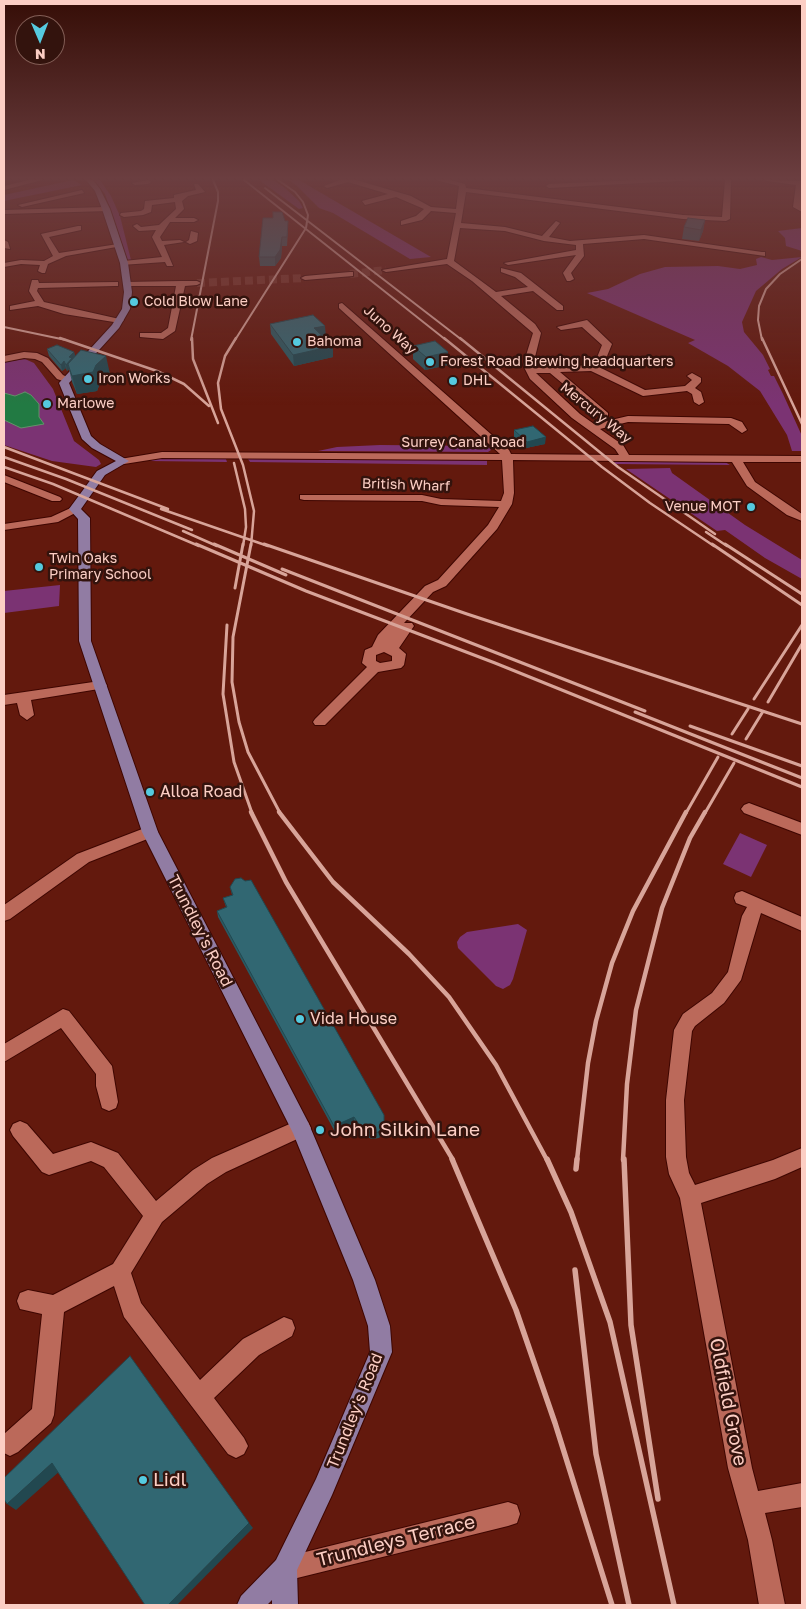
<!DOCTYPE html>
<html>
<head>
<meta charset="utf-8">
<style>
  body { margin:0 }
  #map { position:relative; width:806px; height:1609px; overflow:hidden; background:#63190d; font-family:"Golos Text",sans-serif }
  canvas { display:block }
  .frame { position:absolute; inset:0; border:5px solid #fccec4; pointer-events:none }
  .north { position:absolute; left:15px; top:15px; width:50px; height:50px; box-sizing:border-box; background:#33130d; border:1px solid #835e56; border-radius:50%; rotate:179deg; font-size:14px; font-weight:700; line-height:20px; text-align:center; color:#fccec4 }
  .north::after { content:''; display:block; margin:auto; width:18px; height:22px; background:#55cadf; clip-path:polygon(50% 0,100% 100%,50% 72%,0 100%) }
</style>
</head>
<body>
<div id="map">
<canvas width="806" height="1609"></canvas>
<div class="frame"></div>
<div class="north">N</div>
</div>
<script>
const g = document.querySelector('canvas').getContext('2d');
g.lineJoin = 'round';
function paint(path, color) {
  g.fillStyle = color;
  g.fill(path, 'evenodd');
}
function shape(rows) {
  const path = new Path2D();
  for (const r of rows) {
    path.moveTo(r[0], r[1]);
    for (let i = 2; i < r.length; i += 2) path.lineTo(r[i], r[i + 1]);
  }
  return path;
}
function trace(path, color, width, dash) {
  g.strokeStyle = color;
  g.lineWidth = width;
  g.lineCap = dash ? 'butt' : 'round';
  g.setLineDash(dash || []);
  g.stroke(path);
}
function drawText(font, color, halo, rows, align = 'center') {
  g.font = font + ' "Golos Text",sans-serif';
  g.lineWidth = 5;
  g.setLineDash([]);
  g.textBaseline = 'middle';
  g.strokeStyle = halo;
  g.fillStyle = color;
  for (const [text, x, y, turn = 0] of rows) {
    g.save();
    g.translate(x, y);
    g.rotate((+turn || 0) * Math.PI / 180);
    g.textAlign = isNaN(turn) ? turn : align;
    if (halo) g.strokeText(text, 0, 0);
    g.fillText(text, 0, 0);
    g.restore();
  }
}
const green = shape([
  [73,180,82,185,4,201,4,195],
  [93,180,100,180,111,196,120,216,131,260,135,260,129,261,127,260,105,194],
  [259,180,273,180,285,188,299,201,303,208,299,209],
  [289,180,299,180,431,257,410,259,333,213,319,208,296,185],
  [802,228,802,251,786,246,785,238,778,231],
  [761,257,772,260,802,257,782,269,756,291,742,322,744,332,763,355,770,369,768,370,771,376,774,376,783,394,802,436,802,451,792,451,787,435,760,391,728,366,688,343,695,340,587,293,608,289,640,274,665,267,718,266,740,269,757,265,756,259],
  [25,359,34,363,53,389,74,441,99,460,101,464,96,467,52,461,4,445,4,362],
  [380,445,488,446,491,450,488,452,318,451,337,447],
  [156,459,226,459,227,462,149,461],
  [248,459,487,460,487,465,250,462],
  [613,461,725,462,730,465,616,464],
  [670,468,672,473,745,525,802,560,802,579,765,558,725,530,717,531,626,469],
  [60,585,59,606,4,613,4,591],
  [740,833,767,845,751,877,723,864],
  [518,924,527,930,513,979,510,985,503,989,496,986,458,948,457,942,460,937,467,932]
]);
const water = shape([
  [25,392,31,395,39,404,39,417,44,424,21,428,4,420,4,393,15,396,25,392]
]);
const minorTunnel = shape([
  [350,274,386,270],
  [197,283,305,278]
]);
const minor = shape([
  [29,180,42,180,4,190,4,186,29,180],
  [149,180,151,182,148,184,135,185,132,183,149,180],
  [340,180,356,180,411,196,431,207,456,209,459,186,436,180,450,180,465,184,466,188,683,215,722,217,725,180,731,180,730,219,726,221,683,219,466,192,461,223,505,227,542,236,556,221,560,223,549,237,570,241,644,235,762,252,765,252,765,256,644,239,583,244,584,256,571,273,574,279,570,281,567,281,563,273,576,255,508,265,504,263,576,250,576,245,544,241,505,231,460,228,454,261,496,292,528,287,515,277,501,272,501,268,521,273,563,306,563,310,557,310,533,291,501,296,535,324,541,333,533,365,534,368,590,365,596,360,602,345,582,327,561,330,557,327,587,320,612,344,605,361,599,367,645,390,685,386,692,380,687,376,692,373,701,378,701,382,695,388,701,392,704,402,699,405,694,402,692,394,687,391,643,396,591,371,560,372,608,413,608,417,604,418,550,373,536,373,580,414,594,424,628,416,731,418,742,422,747,430,742,433,729,424,628,422,600,429,623,445,629,455,802,456,802,462,743,462,755,482,802,514,802,521,787,515,747,486,732,462,513,460,514,493,512,504,497,529,446,586,433,592,404,623,412,623,414,626,399,648,406,654,404,665,401,668,378,672,325,725,315,725,313,722,315,719,367,667,362,663,365,650,372,647,378,635,425,586,438,580,488,525,499,507,441,505,422,501,304,500,300,499,300,495,422,495,441,499,501,501,504,493,502,460,162,458,124,464,119,461,120,459,162,452,500,454,339,308,339,304,342,303,509,450,511,454,619,455,615,449,572,418,530,379,523,365,533,333,472,281,447,264,386,272,382,270,447,259,456,213,431,211,422,220,401,225,401,221,416,216,424,209,396,197,365,205,362,201,388,194,348,182,327,188,324,186,340,180],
  [384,652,392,656,392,661,380,663,376,661,376,655,384,652],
  [637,180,695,180,549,188,546,186,549,184,637,180],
  [761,180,802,181,802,212,793,207,796,185,761,180],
  [194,184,198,184,205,192,188,196,182,201,184,209,175,218,194,218,198,220,194,222,170,222,160,237,162,241,180,240,184,242,164,245,173,266,167,266,165,262,121,265,121,261,124,261,162,257,152,237,156,230,139,231,133,226,137,224,141,227,159,225,176,209,175,202,152,205,151,212,143,215,124,217,120,215,121,213,141,211,144,209,145,201,174,198,174,195,196,190,194,184],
  [82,190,84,193,22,207,18,205,82,190],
  [106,207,109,207,109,211,4,214,4,210,106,207],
  [78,226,81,226,81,230,49,237,59,253,118,244,122,246,66,256,48,264,45,273,42,273,38,271,40,265,21,264,4,267,4,263,21,260,44,261,53,256,41,234,78,226],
  [191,231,198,233,197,241,190,244,186,242,189,240,191,231],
  [4,240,8,242,10,249,4,248,4,240],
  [350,272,353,272,353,276,305,280,301,278,305,276,350,272],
  [32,280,38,280,39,283,118,282,118,286,115,286,38,288,37,291,44,302,124,320,120,323,64,314,38,306,10,310,10,306,35,301,29,291,32,280],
  [181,281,197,281,201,283,197,285,185,286,175,331,163,339,140,337,140,333,161,333,168,328,176,286,124,286,124,282,181,281],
  [24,352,37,353,48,358,63,375,71,379,66,382,57,379,42,362,35,359,24,358,4,362,4,356,24,352],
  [4,475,60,497,62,499,60,501,52,501,4,482,4,475],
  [75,506,79,507,79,511,58,522,4,530,4,524,51,517,75,506],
  [100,681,107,685,105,688,31,700,34,715,27,720,20,715,17,703,4,705,4,695,100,681],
  [749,803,802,823,802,835,744,813,741,809,744,805,749,803],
  [150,826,155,828,158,832,155,836,89,862,10,919,4,921,4,905,77,854,150,826],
  [742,891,802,917,802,931,761,913,741,980,724,1003,695,1026,692,1031,684,1100,686,1157,689,1173,695,1185,773,1160,802,1148,802,1167,775,1179,701,1203,752,1468,758,1491,802,1483,802,1507,765,1513,772,1540,785,1605,759,1605,748,1540,728,1468,680,1198,669,1174,666,1157,666,1100,674,1030,683,1014,712,993,728,972,742,916,747,907,736,903,734,898,736,893,742,891],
  [63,1009,69,1011,112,1066,118,1102,116,1108,109,1111,102,1108,96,1086,96,1074,61,1028,4,1062,4,1044,63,1009],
  [301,1119,308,1122,311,1128,308,1134,226,1172,207,1184,162,1222,131,1273,141,1303,200,1380,243,1339,284,1317,292,1320,295,1328,292,1336,259,1355,214,1398,244,1438,248,1446,244,1454,236,1458,228,1454,124,1317,114,1286,64,1312,54,1415,51,1423,18,1452,10,1456,4,1453,4,1434,32,1409,42,1314,20,1309,17,1301,20,1293,28,1290,53,1295,113,1264,143,1216,104,1167,91,1161,49,1175,42,1172,13,1136,10,1130,13,1124,20,1121,27,1124,53,1154,91,1142,118,1153,156,1201,193,1170,212,1158,301,1119],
  [508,1502,517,1505,520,1514,517,1523,508,1526,285,1581,276,1578,273,1569,276,1560,285,1557,508,1502]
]);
const major = shape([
  [86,180,93,180,100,189,110,209,128,263,132,292,130,309,119,328,69,383,91,436,100,444,129,461,105,475,81,509,90,518,91,641,158,832,308,1122,375,1280,390,1326,392,1352,332,1495,297,1570,298,1605,272,1605,272,1600,267,1605,237,1605,241,1596,276,1560,316,1479,370,1352,368,1326,353,1280,293,1133,142,832,79,641,78,519,69,509,97,471,116,461,92,448,82,439,59,383,112,325,122,309,124,292,120,263,102,209,95,191,86,180]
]);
const railFar4 = shape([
  [244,180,446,340],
  [265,188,462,340],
  [4,327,66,340],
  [191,340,218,201,218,192,213,180],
  [235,340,306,228,308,215,303,202,295,192,278,180],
  [762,340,758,320,759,306,766,289,780,274,802,259]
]);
const railFar3 = shape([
  [60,338,157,371,184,384,209,406],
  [192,338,193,359,218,423],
  [236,338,225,356,218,383,221,409,243,465,254,511,251,546],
  [444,338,602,467,650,503,714,546],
  [460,338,618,467,715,534],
  [762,338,802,424],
  [4,447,168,509],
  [4,457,66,479,192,530],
  [234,463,245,509,246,527,243,546],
  [4,467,53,484,199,546],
  [161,509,268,546],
  [183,531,217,546],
  [706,532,727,546]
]);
const railFar2 = shape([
  [196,544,306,591,495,663,802,787],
  [214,544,286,575],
  [251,544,233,637,232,682,239,722,248,752,280,813],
  [264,544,467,614,802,724],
  [712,544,802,605],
  [725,544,802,594],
  [282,569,645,711],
  [235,588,243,544],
  [227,625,223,694,234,762,252,813],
  [754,699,802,625],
  [768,702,802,644],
  [635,712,802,778],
  [690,726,802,766],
  [732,734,748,709],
  [746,739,762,713],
  [686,813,718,757],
  [705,813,734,763]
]);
const railFar1 = shape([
  [251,812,286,882,453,1160],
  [279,812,333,882,409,954,449,997,496,1065,547,1160],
  [577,1160,588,1063,596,1021,612,963,633,911,686,812],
  [623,1160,627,1084,636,1010,662,908,690,838,705,812]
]);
const rail = shape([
  [452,1159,516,1310,555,1423,612,1605],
  [547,1159,571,1212,610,1322,674,1605],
  [624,1159,631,1325,658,1499],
  [576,1169,577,1159],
  [575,1270,596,1454,629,1605]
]);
const wall = shape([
  [705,220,703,231,699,241,682,239,684,227],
  [288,230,287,246,282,246,281,258,275,266,260,266,259,257],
  [270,324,326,337,324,337,333,346,333,357,294,366,271,334],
  [413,346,448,352,448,365,425,370,413,359],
  [47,349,74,352,75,356,110,374,100,383,97,391,77,394,72,382,69,369,67,371,66,368,62,371,49,356],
  [514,430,545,444,526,448,514,437],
  [230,887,384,1131,379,1138,372,1139,362,1135,354,1123,335,1132,218,917,217,911,226,907,223,898,232,895]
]);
const shadedWall = shape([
  [705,220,703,231,699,241,701,230],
  [282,237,282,246,281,258,275,266,275,257],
  [325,326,326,337,315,339,314,328],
  [333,346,333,357,294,366,293,355],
  [74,352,76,359,68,364,69,369,67,371,66,365,69,357],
  [448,352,448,365,425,370,426,357],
  [106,356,110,374,100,383,97,391,77,394,72,376,96,365],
  [64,361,66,368,62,371,61,365],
  [546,437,545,444,526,448,527,442],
  [384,1115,384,1131,379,1138,379,1132],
  [354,1117,354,1123,335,1132,334,1126],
  [52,1463,61,1470,16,1510,7,1504],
  [249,1523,253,1528,177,1605,168,1605]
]);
const building = shape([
  [273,212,282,212,285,221,288,221,287,237,282,237,280,250,275,257,259,257,263,218,273,218,273,212],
  [688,218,705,220,701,230,684,227,688,218],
  [313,315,325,326,314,328,333,346,293,355,270,324,313,315],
  [435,341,448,352,426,357,413,346,435,341],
  [57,345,74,352,69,357,72,358,66,365,64,361,61,365,47,349,57,345],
  [81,350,106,356,96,365,93,372,72,376,68,364,81,350],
  [533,426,546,437,527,442,514,430,533,426],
  [241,878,245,881,251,880,384,1115,384,1125,379,1132,371,1133,362,1129,354,1117,334,1126,217,911,227,907,223,898,233,895,230,887,235,879,241,878],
  [130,1356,249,1523,168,1605,145,1605,52,1463,7,1504,4,1499,4,1478,130,1356]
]);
const markers = [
  [134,302,5,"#55cadf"],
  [297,342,5,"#55cadf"],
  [430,362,5,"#55cadf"],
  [88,379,5,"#55cadf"],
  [453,381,5,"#55cadf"],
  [47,404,5,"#55cadf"],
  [751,507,5,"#55cadf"],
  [39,567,5,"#55cadf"],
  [150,792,5,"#55cadf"],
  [300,1019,5,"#55cadf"],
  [320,1130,5,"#55cadf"],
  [143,1480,5,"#55cadf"]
];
const farPoinames = [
  ["Cold Blow Lane",144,302],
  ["Bahoma",307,342],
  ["Forest Road Brewing headquarters",440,362],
  ["Iron Works",98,379],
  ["DHL",463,381],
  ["Marlowe",57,404],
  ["Venue MOT",741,507,"right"],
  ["Twin Oaks",49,559],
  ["Primary School",49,575]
];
const farStreetnames = [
  ["Juno Way",390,330,42],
  ["Mercury Way",596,413,39],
  ["Surrey Canal Road",463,443],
  ["British Wharf",406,485,2]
];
const poiNames = [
  ["Alloa Road",160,792],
  ["Vida House",310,1019]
];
const streetNames = [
  ["Trundley's Road",200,931,63],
  ["Trundley's Road",355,1411,-68]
];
const nearPoinames = [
  ["John Silkin Lane",330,1130],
  ["Lidl",153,1480]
];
const nearStreetnames = [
  ["Oldfield Grove",728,1402,79],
  ["Trundleys Terrace",396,1541,-14]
];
paint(green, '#7b3373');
paint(water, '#227a43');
trace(water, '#63936a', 1);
trace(minorTunnel, '#7a3428', 8, [8, 4]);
trace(minor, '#3e0601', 2);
trace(major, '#3e0601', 2);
paint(minor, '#bb695a');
paint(major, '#917ca3');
trace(railFar4, '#d8a499', 2);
trace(railFar3, '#d8a499', 2.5);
trace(railFar2, '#d8a499', 3);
trace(railFar1, '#d8a499', 4.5);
trace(rail, '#d8a499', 5.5);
paint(wall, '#2a5962');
paint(shadedWall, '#224850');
paint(building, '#316772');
trace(building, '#224850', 1);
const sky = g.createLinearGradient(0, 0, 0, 405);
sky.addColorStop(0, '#360e07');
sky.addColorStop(0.44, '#6b3e40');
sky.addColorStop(1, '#6b3e4000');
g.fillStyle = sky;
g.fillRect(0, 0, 806, 405);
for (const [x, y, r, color] of markers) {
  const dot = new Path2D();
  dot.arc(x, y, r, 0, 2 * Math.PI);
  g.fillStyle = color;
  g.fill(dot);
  trace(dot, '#33130d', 2);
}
drawText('14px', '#fccec4', '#33130d', farPoinames, 'left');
drawText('14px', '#fccec4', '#33130d', farStreetnames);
drawText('16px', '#fccec4', '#33130d', poiNames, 'left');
drawText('16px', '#fccec4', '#33130d', streetNames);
drawText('19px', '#fccec4', '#33130d', nearPoinames, 'left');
drawText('19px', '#fccec4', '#33130d', nearStreetnames);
</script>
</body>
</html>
